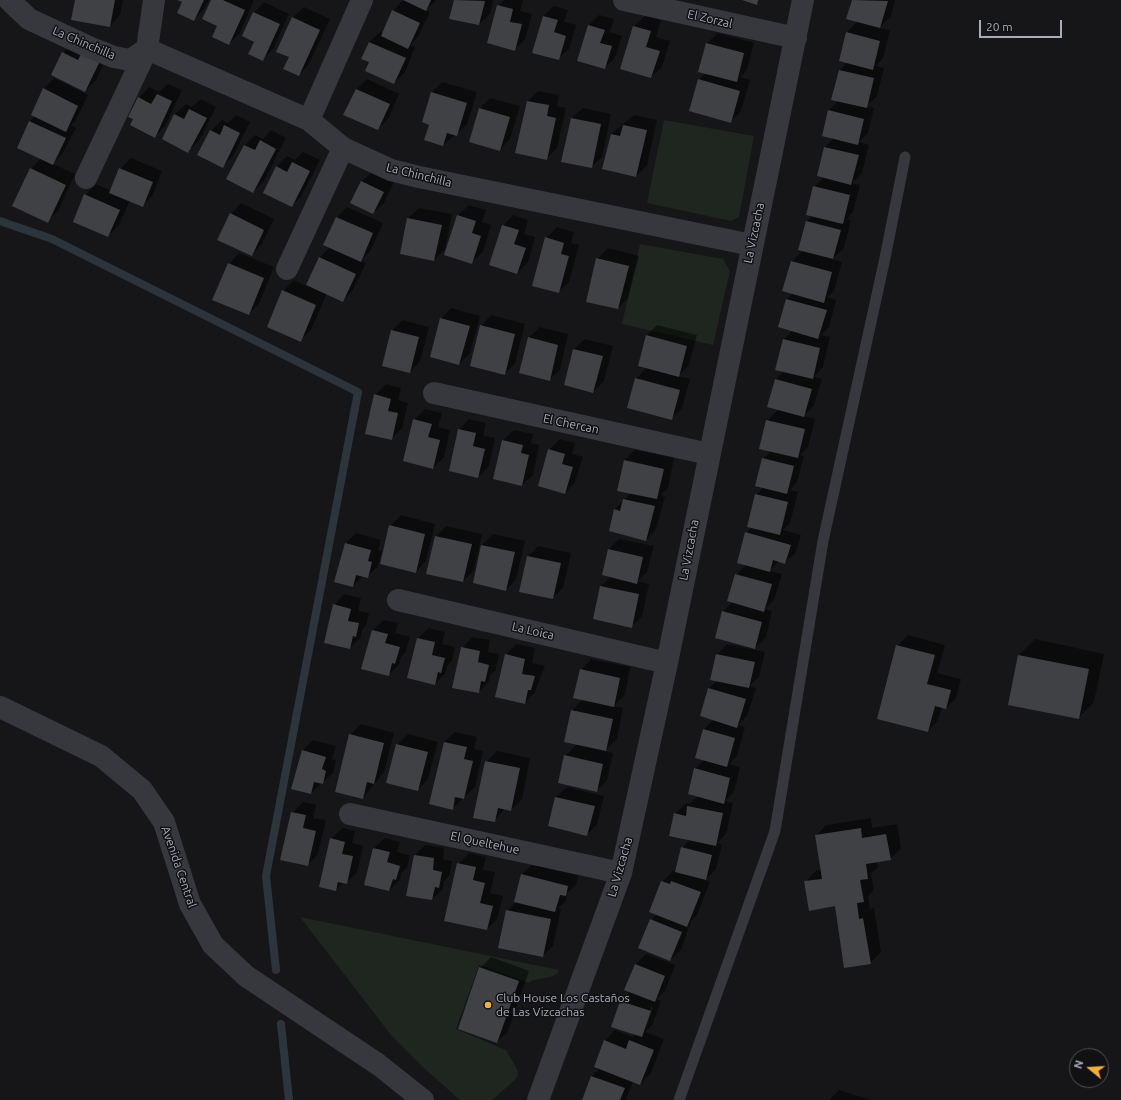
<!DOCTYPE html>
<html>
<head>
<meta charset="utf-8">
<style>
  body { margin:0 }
  #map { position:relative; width:1121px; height:1100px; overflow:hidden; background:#161618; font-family:Ubuntu,sans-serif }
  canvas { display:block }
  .north { position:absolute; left:1069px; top:1048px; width:40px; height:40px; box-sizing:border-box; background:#111113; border:1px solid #4d4f55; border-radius:50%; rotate:288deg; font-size:11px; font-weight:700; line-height:16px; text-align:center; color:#a8adb8 }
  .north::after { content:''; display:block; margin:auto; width:14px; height:18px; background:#f2b134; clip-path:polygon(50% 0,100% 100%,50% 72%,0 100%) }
  .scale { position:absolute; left:979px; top:20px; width:83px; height:18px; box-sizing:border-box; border:2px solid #a8adb8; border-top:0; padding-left:5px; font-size:12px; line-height:14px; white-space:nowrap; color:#a8adb8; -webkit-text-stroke:3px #111113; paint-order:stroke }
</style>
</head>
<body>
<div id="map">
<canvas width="1121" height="1100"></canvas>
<div class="north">N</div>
<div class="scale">20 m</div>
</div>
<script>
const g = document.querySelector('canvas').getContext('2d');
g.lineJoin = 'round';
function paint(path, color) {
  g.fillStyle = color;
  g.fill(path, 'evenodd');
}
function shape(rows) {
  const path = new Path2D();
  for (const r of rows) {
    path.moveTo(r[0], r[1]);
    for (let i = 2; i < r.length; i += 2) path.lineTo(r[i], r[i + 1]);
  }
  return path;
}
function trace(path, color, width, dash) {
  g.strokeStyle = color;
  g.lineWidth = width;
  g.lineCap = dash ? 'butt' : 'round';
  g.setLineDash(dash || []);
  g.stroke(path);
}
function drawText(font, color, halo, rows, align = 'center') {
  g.font = font + ' Ubuntu,sans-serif';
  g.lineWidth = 3;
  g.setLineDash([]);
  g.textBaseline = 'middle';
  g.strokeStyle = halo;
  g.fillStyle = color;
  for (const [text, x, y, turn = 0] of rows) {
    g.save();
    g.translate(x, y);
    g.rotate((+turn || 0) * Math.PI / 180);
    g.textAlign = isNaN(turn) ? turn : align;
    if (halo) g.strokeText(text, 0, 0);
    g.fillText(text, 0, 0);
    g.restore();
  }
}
const green = shape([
  [664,120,754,136,739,217,731,221,647,203],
  [640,244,723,259,730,271,713,345,622,324],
  [300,917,559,970,557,974,553,976,531,981,530,983,479,965,456,1029,506,1050,517,1069,518,1074,516,1079,492,1100,460,1100,425,1069,391,1035]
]);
const shadow = shape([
  [76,0,123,0,120,15,110,26],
  [180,0,209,0,204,9,193,20,183,2],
  [212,0,254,0,240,33,229,44,218,25],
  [403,0,436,0,426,10,430,12,418,37,410,45,415,47,405,72,394,83,370,62,369,42,380,32,383,33,393,11],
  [455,0,493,0,490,14,479,24,451,18],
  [504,0,523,0,520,11,532,14,525,39,514,50,498,6],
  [853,0,895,0,891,16,879,28,890,30,883,58,876,66,884,68,877,96,867,106,874,108,868,133,859,142,869,145,862,173,852,183,860,185,853,212,847,219,851,220,844,248,832,259,842,262,834,291,827,297,836,300,829,327,821,335,830,337,823,367,814,377,822,379,814,405,803,416,815,419,808,447,800,455,804,456,797,482,790,490,798,492,790,523,783,530,801,535,796,552,785,563,779,561,770,571,782,574,774,600,765,609,772,611,766,637,755,648,723,611,733,602,736,575,746,565,746,533,752,527,756,495,764,487,763,459,771,451,767,421,779,409,775,380,784,371,784,339,793,330,786,300,793,293,784,290,792,261,803,251,807,221,813,215,814,187,824,177,818,176,825,147,834,138,829,110,839,100,840,70,847,62,847,32,858,21,848,18],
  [264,2,289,14,273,49,263,59,255,41,254,13],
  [554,6,568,10,564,22,576,25,569,49,558,59,543,16],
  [304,7,330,19,309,64,299,75,290,57,278,51,293,17],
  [599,15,614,19,610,32,622,36,615,58,604,68,589,25],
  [645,16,661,20,656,37,670,41,662,67,651,77,622,68,634,26],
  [718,33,754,43,747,70,740,77,750,80,741,111,730,122,691,110,699,79,706,73,707,43],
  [74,42,110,50,96,80,85,91,63,53],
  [54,78,88,95,76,120,71,125,76,128,63,153,53,164,75,174,58,211,47,222,14,205,31,169,41,158,18,147,30,121,35,116,44,89],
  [367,79,399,94,388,119,377,129,357,89],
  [442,82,477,92,467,125,443,145,430,124,423,122,432,92],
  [168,84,182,90,165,126,154,137,134,119,139,98,149,87,159,92],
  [538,91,559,95,557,106,566,108,557,148,546,159,528,101],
  [490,98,520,106,510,139,500,150,470,141,480,108],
  [201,99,216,107,199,141,188,151,175,114,186,104,192,107],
  [583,108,611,114,602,157,591,167,572,118],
  [236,115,250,122,233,156,222,167,211,131,222,120,228,123],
  [634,115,657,120,647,165,636,176,611,134],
  [271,130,286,138,264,181,253,192,227,179,245,145,255,135,263,139],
  [303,152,320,160,302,195,292,206,276,167,287,156,295,160],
  [131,158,162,171,153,195,142,206,130,200,119,225,108,236,85,195,96,184,111,191,120,169],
  [373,171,394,182,384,203,373,213,351,202,362,181],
  [241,203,274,219,262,244,252,255,231,214],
  [469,205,486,210,482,222,491,225,483,252,472,262,458,215],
  [347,207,383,223,371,250,361,261,366,263,353,290,343,301,327,293,311,330,300,341,283,291,294,280,306,286,320,257,330,247,337,217],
  [419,208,452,214,445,249,434,260,401,253,408,218],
  [513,215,528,220,524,234,535,237,528,262,517,273,503,226],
  [557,227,574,232,571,243,579,245,569,282,558,292,546,238],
  [608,248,639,256,628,298,618,308,597,259],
  [239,253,274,267,259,304,248,314,229,264],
  [451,308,480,316,470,353,459,364,441,319],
  [491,315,525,324,515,363,505,374,481,326],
  [402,320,429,327,420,361,410,372,392,331],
  [657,325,697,335,689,365,678,376,690,379,682,408,672,418,636,379,647,367,639,365,647,335],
  [540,327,568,334,560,370,549,380,529,337],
  [585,339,613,346,604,381,593,392,574,349],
  [386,384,401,388,398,400,408,403,402,428,391,439,375,395],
  [425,409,442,413,438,427,450,430,444,457,433,468,414,420],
  [469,419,486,423,483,436,495,438,489,466,478,477,459,430],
  [514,430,533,434,531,443,539,445,533,475,522,485,494,478,503,440],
  [560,439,575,443,572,454,583,457,575,482,565,493,549,450],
  [635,450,674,458,668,488,660,495,665,496,656,529,646,540,610,530,615,509,631,493,624,460],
  [401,515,435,524,426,561,416,572,390,526],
  [446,526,482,534,474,570,463,581,436,536],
  [356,533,381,540,378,550,382,551,378,566,367,577,363,576,353,586,345,544],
  [493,534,525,541,516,579,506,590,474,583,482,545],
  [619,539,654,546,647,572,638,581,649,584,642,616,631,627,594,619,601,586,611,577,603,575,609,549],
  [538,546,571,553,563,588,552,598,528,557],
  [344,594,361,598,358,611,369,613,366,625,362,630,361,637,350,648,334,605],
  [384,620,398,623,395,633,410,637,405,653,401,657,399,665,388,675,363,668,373,630],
  [429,628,445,632,442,644,455,647,452,661,447,666,445,674,434,684,418,638],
  [908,635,945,645,937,673,961,679,956,698,946,708,942,707,938,720,928,731,897,646],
  [472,637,490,640,488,652,499,654,496,670,490,675,489,681,479,692,462,648],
  [1035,639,1104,654,1094,702,1078,718,1009,704,1019,655],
  [516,644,535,648,532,663,545,666,535,692,525,703,506,655],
  [727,644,765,652,759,677,749,686,756,688,747,716,738,725,745,727,737,756,729,764,740,767,734,792,725,801,733,803,726,834,717,843,722,845,716,869,705,880,710,882,697,915,691,921,681,950,670,960,651,920,657,914,662,882,673,871,676,872,682,848,690,839,675,814,686,803,690,804,698,796,695,769,704,760,696,758,704,729,714,719,701,716,709,688,717,681,717,655],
  [591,659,630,667,625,695,613,706,623,708,617,739,604,751,613,753,607,780,596,791,565,756,577,744,572,711,583,699,581,670],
  [361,724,394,733,384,772,363,798,350,735],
  [455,732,477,737,474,749,483,751,475,787,452,809,444,742],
  [408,734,438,742,428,779,418,790,397,745],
  [313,740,336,746,332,759,336,760,333,773,311,793,302,751],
  [497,751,530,758,522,799,511,810,505,809,494,821,486,762],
  [567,787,604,796,597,824,587,835,556,797],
  [303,802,316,805,313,818,326,820,318,854,307,865,292,813],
  [871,818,872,828,897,824,901,849,890,859,877,862,878,867,871,874,874,890,868,896,870,909,874,908,881,952,870,963,836,905,805,882,816,871,821,870,816,836,826,825],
  [342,828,355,831,352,843,363,846,357,873,346,883,343,882,336,890,331,839],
  [385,838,400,842,397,852,410,855,407,868,401,873,400,880,389,890,374,848],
  [425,845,444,848,443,860,452,861,449,876,444,881,443,889,432,899,415,855],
  [469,853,486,857,483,870,495,872,490,893,503,896,497,919,487,929,458,864],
  [533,864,578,875,576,885,567,893,566,901,558,908,561,909,553,946,542,956,507,911,517,901,515,901,522,874],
  [646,954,675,965,665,991,656,999,661,1001,652,1025,645,1032,664,1039,651,1073,640,1084,633,1081,626,1100,583,1100,592,1076,599,1069,605,1041,615,1030,633,1037,636,1034,621,1001,630,992,635,965],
  [651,1006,653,1007,647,1025,645,1025],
  [491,957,529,971,508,1031,497,1042,480,968],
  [839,1090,871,1100,829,1100]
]);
const stream = shape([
  [0,221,52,239,358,392,266,876,276,970],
  [281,1024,289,1100]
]);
const building = shape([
  [75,0,115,0,110,27,71,20],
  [177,0,204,0,194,21,177,13,182,2],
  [211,0,223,0,245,10,229,45,212,37,217,26,202,19],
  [403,0,431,0,426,11],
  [454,0,485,1,479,25,449,19],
  [742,0,758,0,757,5],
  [852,0,888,1,880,28,846,19],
  [497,5,513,9,510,22,522,24,515,51,487,43],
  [392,10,420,23,408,49,381,36],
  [253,12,280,24,263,61,248,54,254,42,242,36],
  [543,16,558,20,554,32,566,36,559,60,532,53],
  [292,17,320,30,299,76,283,69,289,57,276,52],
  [588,25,605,30,600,43,612,46,605,69,577,61],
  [633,26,651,31,646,47,660,51,651,78,620,69],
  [846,32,880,41,873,70,839,61],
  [369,42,406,58,394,84,365,71,369,62,361,59],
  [706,43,744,53,737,82,698,72],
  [62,52,78,60,82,52,100,61,85,92,51,75],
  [839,70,874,78,867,108,831,100],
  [698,79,740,91,731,123,689,111],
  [43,88,78,106,66,132,31,115],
  [356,89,390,104,378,130,343,115],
  [431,92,467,103,457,136,447,133,443,146,424,140,429,125,422,122],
  [157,94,172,101,155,138,130,125,133,119,128,117,138,97,151,104],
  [527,101,549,105,547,116,556,118,547,160,515,153],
  [479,108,510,117,500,151,469,142],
  [189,109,207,118,188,153,162,139,174,114,184,119],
  [828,110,864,119,858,145,822,136],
  [571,118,601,124,592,168,561,162],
  [29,121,66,138,53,165,17,148],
  [224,125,240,133,223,168,197,155,210,130,220,135],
  [623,125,647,130,636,177,602,169,611,134,620,136],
  [260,140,276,149,253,193,226,179,244,145,255,150],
  [824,147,859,155,851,185,817,176],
  [292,162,310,171,292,207,263,193,276,166,287,172],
  [30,168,66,185,48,223,12,206],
  [119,168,153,182,143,207,109,193],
  [361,181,384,192,373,214,350,203],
  [813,186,850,195,843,224,806,215],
  [84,194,120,210,108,237,73,222],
  [230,213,264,230,252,256,217,240],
  [457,215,476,221,472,233,481,236,472,264,444,255],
  [336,217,373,233,361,262,323,245],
  [407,218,442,225,434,261,400,254],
  [806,221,841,230,833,259,798,250],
  [502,225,519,230,514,244,526,248,517,274,489,265],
  [545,237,564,243,561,254,569,256,559,293,532,286],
  [319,257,356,274,343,302,306,285],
  [596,258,629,266,618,309,586,302],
  [791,261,832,272,824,303,782,291],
  [228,263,264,278,249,315,212,300],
  [282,290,316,305,301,342,267,327],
  [786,299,827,310,818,339,778,327],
  [440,318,470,326,459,365,430,357],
  [480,325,515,334,505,375,470,366],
  [391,330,419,337,410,373,382,366],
  [646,335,687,346,679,377,638,366],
  [528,337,558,345,550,381,519,373],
  [783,339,820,348,813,379,775,370],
  [573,349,603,356,593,393,564,385],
  [635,378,680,390,672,420,627,408],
  [775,379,812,389,804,417,767,407],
  [374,394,391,399,388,411,398,413,392,440,365,434],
  [413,419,432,424,428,437,440,440,433,469,403,461],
  [766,420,805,429,798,458,759,449],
  [458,429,476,433,473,446,485,449,478,478,449,471],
  [502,440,523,445,521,453,529,455,522,486,493,479],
  [548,449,565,454,562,464,573,467,565,494,538,486],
  [762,458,794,466,787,494,755,486],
  [624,460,664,469,657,499,617,491],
  [755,494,788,502,780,535,747,527],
  [623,499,655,506,646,541,609,531,614,509,620,511],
  [389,525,425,534,416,573,380,564],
  [745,532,791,545,785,564,773,560,770,572,737,563],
  [435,536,472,544,463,582,426,574],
  [345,543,371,550,368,561,372,562,368,578,356,575,353,587,334,582],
  [481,545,515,552,506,591,473,583],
  [608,549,643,557,637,584,602,575],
  [527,556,561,563,553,599,519,592],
  [735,574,772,584,764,612,727,601],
  [600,586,639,594,632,628,593,619],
  [333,604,351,609,348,621,359,623,356,637,353,636,350,649,324,643],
  [722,611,762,622,755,649,715,638],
  [372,630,388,634,385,643,400,647,395,664,392,663,389,676,361,669],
  [417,638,435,642,432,655,445,658,441,673,438,672,435,685,407,678],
  [896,645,935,655,927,684,951,690,946,709,935,706,928,732,877,719],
  [461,647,480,651,478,662,489,665,485,682,481,681,479,693,452,688],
  [505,654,525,659,522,674,535,676,531,690,528,690,525,704,495,697],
  [716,654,755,662,749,688,710,680],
  [1018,655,1089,669,1079,719,1008,705],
  [580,669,620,678,614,707,573,698],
  [708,688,746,699,737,728,700,716],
  [571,710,613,719,606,751,564,742],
  [703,729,735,738,727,767,695,758],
  [349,734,384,743,374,784,367,782,363,799,335,792],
  [444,742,467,747,464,759,473,761,464,799,455,797,453,810,429,804],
  [396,744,428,752,418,791,386,783],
  [302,750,326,757,322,769,326,771,323,784,314,782,311,794,291,789],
  [564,755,603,764,597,792,558,783],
  [485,761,520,768,511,811,498,808,495,822,473,818],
  [694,768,730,778,724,804,688,794],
  [555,797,595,806,587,836,548,826],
  [687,806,723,813,716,846,669,836,674,813,686,816],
  [291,812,306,815,303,828,316,831,308,866,280,860],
  [861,828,862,838,886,834,891,860,866,864,868,879,860,880,864,902,857,903,859,919,863,918,871,964,844,968,835,906,809,911,804,881,822,879,815,835],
  [330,838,345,842,342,854,353,856,347,884,338,882,336,891,319,887],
  [681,847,712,855,706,880,675,872],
  [373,848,390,852,387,862,400,866,396,880,393,879,389,891,364,885],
  [414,855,434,858,433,870,442,872,439,888,435,887,432,900,406,896],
  [457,863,476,867,473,880,485,883,480,903,493,906,487,930,444,921],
  [521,874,568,886,566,896,560,895,555,912,514,902],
  [661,881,670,884,671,881,701,892,687,927,649,912],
  [506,910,551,919,543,957,498,948],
  [650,919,682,932,670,961,638,948],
  [635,964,665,976,655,1002,624,990],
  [479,967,519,981,497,1043,458,1029],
  [620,1001,651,1011,642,1037,611,1027],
  [604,1040,626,1049,629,1040,654,1050,640,1085,594,1067],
  [591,1076,625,1088,620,1100,582,1100]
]);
const lane = shape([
  [679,1100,775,831,823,541,885,258,905,157]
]);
const street = shape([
  [9,0,29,19,91,48,114,57,130,60,147,49,309,120,343,148,391,170,419,177,752,245],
  [624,0,796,38],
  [309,120,362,0],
  [86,178,147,49,154,0],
  [287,269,343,148],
  [434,393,709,454],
  [398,600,667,663],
  [0,707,101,756,142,790,164,822,190,904,213,945,246,976,379,1065,423,1100],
  [350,814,621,873],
  [538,1100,621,873,667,663,803,0]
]);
const markers = [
  [488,1005,4,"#f2b134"]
];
const streetNames = [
  ["El Zorzal",710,19,13],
  ["La Chinchilla",84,43,23],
  ["La Chinchilla",419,175,14],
  ["La Vizcacha",754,233,-78],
  ["El Chercan",571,424,12],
  ["La Vizcacha",689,550,-79],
  ["La Loica",533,631,13],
  ["El Queltehue",485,843,12],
  ["Avenida Central",179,867,71],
  ["La Vizcacha",620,867,-74]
];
const poiNames = [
  ["Club House Los Castaños",496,998],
  ["de Las Vizcachas",496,1012]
];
paint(green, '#1e261f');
paint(shadow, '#0007');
trace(stream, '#2c353c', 8);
paint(building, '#404145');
trace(lane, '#37383d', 11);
trace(street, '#37383d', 22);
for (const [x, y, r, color] of markers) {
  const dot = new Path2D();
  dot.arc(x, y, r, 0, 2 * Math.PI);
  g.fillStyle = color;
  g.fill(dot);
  trace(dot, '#111113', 1.5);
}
drawText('12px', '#a8adb8', '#111113', streetNames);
drawText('12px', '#a8adb8', '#111113', poiNames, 'left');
</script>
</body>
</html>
